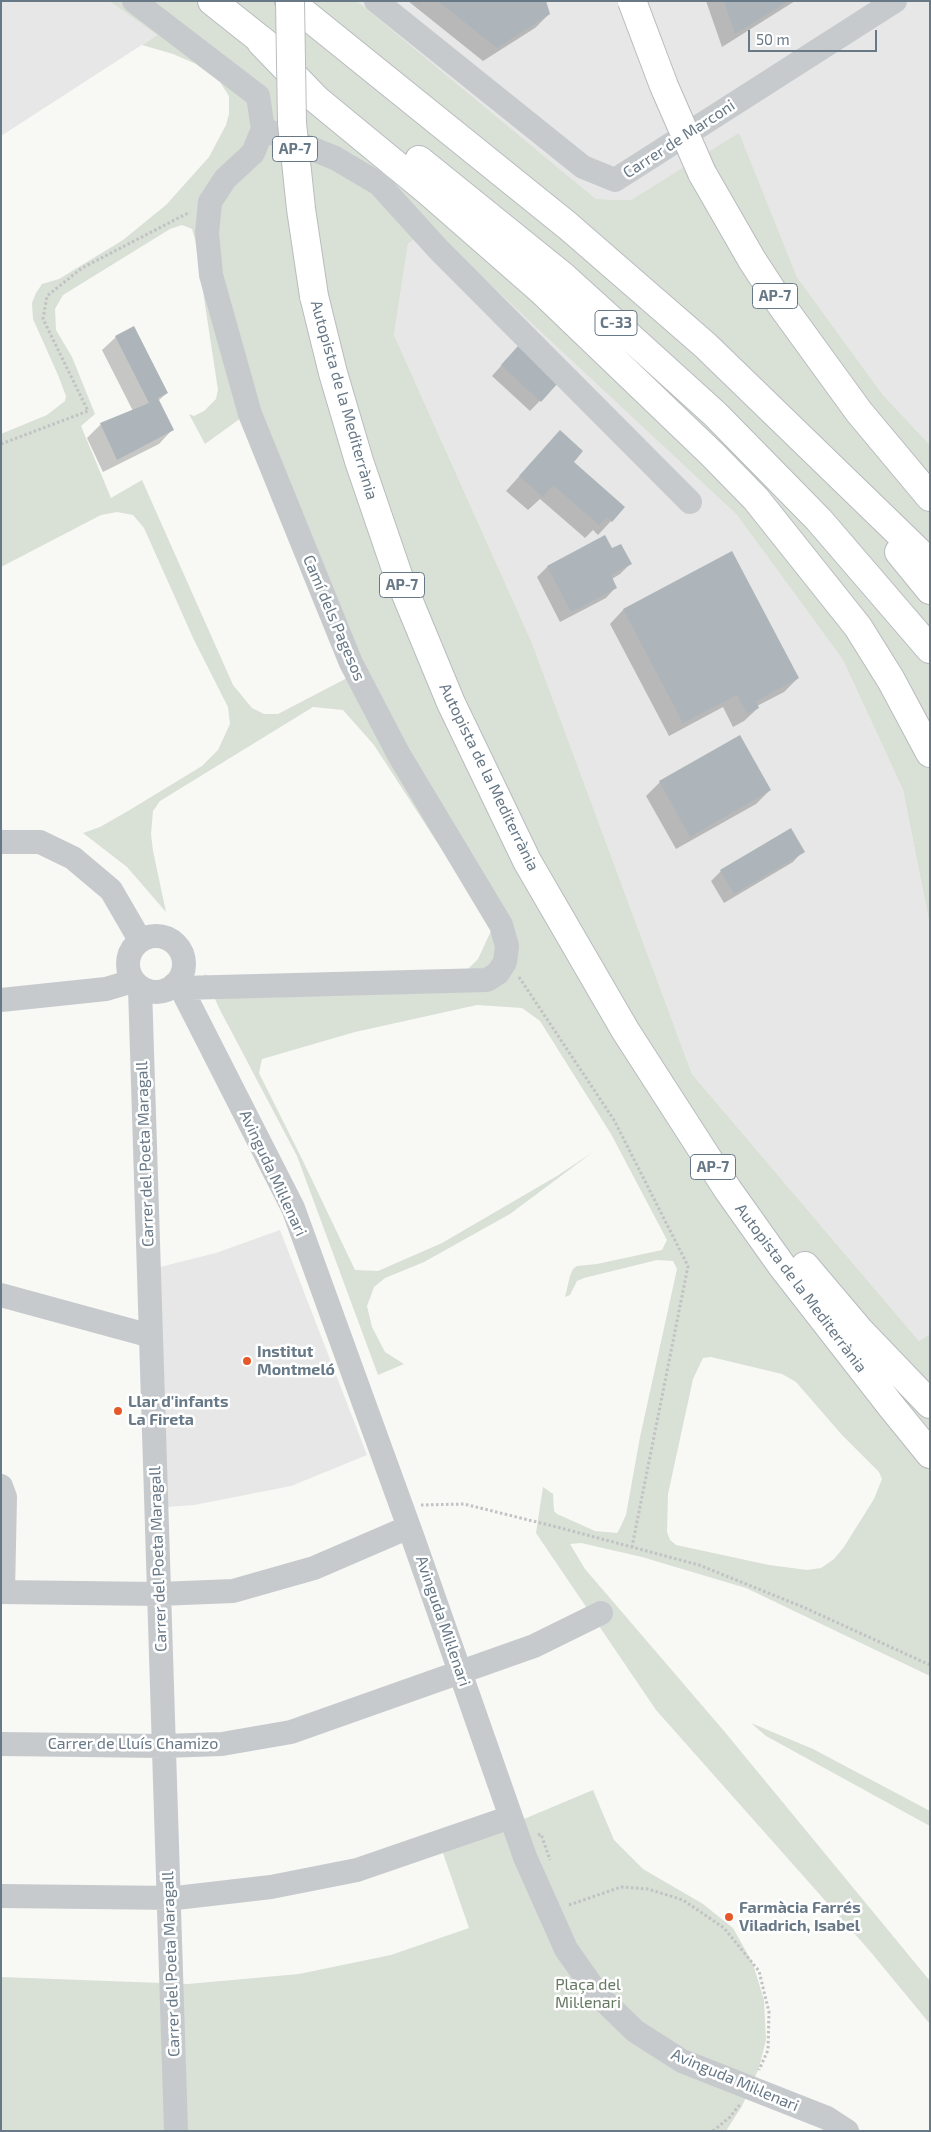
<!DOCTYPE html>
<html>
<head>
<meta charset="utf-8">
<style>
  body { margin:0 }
  #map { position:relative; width:931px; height:2132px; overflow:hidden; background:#f8f8f5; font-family:"Exo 2",sans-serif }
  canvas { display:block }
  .frame { position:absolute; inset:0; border:2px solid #677887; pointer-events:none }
  .scale { position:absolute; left:748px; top:30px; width:129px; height:22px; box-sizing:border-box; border:2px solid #677887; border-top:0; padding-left:6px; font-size:15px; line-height:18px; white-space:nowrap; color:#677887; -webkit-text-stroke:4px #fff; paint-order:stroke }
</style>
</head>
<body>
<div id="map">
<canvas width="931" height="2132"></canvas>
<div class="frame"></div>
<div class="scale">50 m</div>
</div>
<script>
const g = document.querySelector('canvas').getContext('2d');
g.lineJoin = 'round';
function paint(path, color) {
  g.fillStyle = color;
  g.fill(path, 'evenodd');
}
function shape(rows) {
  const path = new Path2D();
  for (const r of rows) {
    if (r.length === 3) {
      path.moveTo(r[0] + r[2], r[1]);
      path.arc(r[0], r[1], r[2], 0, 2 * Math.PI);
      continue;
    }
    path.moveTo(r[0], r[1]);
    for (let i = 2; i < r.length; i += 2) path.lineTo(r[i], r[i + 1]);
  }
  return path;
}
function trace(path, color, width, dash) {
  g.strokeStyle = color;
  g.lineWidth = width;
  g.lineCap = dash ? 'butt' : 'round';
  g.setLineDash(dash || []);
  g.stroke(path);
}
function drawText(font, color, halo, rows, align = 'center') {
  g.font = font + ' "Exo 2",sans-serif';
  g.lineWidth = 5;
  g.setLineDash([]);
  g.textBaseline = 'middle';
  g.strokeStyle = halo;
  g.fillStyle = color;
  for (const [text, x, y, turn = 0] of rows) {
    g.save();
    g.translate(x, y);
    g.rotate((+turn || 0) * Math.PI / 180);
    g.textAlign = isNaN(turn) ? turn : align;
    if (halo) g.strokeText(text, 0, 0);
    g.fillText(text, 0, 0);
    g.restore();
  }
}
const built = shape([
  [1,1,109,1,157,35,1,136],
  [357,1,930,1,930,445,883,395,797,277,739,134,631,200,596,199],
  [429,226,737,515,843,660,903,790,930,926,930,1334,919,1341,692,1074,532,643,394,335,408,244],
  [280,1230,367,1455,291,1486,194,1505,167,1507,160,1267,216,1253]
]);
const green = shape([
  [109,1,357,1,596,199,631,200,739,133,797,277,883,395,930,445,930,926,903,790,843,660,737,515,429,227,408,244,394,335,532,643,692,1074,919,1341,930,1334,930,1676,746,1588,642,1557,581,1543,570,1544,585,1569,724,1731,930,1981,930,2024,869,1950,656,1710,536,1533,543,1487,553,1494,554,1511,557,1514,595,1531,617,1533,619,1530,626,1515,640,1437,677,1269,673,1261,657,1260,584,1278,577,1281,570,1295,565,1297,570,1276,573,1269,577,1266,597,1264,662,1250,667,1240,611,1134,540,1021,522,1008,477,1005,355,1032,262,1059,259,1073,303,1161,355,1270,378,1271,442,1243,557,1176,593,1152,510,1214,424,1262,385,1278,374,1287,367,1306,372,1327,385,1352,404,1364,378,1375,297,1156,219,1008,204,974,217,979,467,970,478,959,491,931,481,910,374,745,343,710,313,707,160,801,153,811,151,834,153,851,166,912,127,867,83,833,100,827,128,811,202,766,218,750,230,724,228,707,194,640,144,528,133,515,117,512,101,515,1,567,1,434,47,415,65,401,66,396,58,375,33,319,32,303,36,293,42,284,59,279,123,240,166,205,209,157,226,125,229,114,229,96,220,82,196,64,173,54,142,45,157,35],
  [182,225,192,229,195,239,218,390,216,399,204,411,194,416,189,414,205,444,241,418,347,678,278,714,264,714,252,708,233,685,142,480,111,498,81,426,95,414,72,357,56,330,55,309,63,295,170,229],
  [711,1357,782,1374,796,1382,842,1435,879,1472,882,1479,874,1499,844,1547,834,1559,821,1568,807,1570,769,1565,676,1545,670,1540,667,1532,668,1494,693,1379,703,1358],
  [751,1723,813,1749,930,1811,930,1826,766,1736],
  [593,1790,614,1840,643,1869,703,1904,733,1928,753,1964,764,2000,766,2040,759,2068,742,2106,726,2131,1,2131,1,1977,188,1984,299,1974,391,1955,469,1928,443,1853]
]);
const shadow = shape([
  [408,1,545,1,549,14,535,28,483,61],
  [706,1,795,1,722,47],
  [116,337,167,393,158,401,172,430,159,444,103,472,87,438,101,424,133,411,102,350],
  [508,358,556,384,530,411,492,376],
  [560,431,572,462,611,521,598,535,593,530,585,538,540,499,528,510,506,491],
  [605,537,612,550,630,564,620,574,612,579,616,587,606,598,560,622,537,577,547,567],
  [732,552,798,678,784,692,757,706,758,708,744,721,733,727,723,707,669,736,610,624,623,610],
  [660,782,770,790,756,804,676,849,646,796],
  [803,851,793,862,724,903,711,881,721,871]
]);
const building = shape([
  [438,1,546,1,550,14,497,48],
  [724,1,788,1,735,34],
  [134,326,168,393,158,398,174,430,117,460,100,423,149,403,115,336],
  [518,346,558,383,541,402,501,365],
  [560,430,583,451,574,462,625,507,612,522,607,517,599,525,553,485,543,497,519,476],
  [605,535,612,548,621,544,632,564,611,575,617,588,571,612,547,566],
  [732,551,799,678,756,701,759,708,747,714,737,695,683,723,623,609],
  [740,735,771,790,690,837,659,781],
  [791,828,805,852,734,894,720,870]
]);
const path = shape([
  [1,444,88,411,43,319,47,296,82,268,190,212],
  [519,977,614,1120,688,1266,632,1547],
  [421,1505,464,1504,557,1527,699,1565,803,1607,930,1665],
  [538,1835,541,1834,550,1860],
  [569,1905,621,1887,648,1889,683,1900,724,1928,759,1971,769,2012,768,2050,759,2070],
  [713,2131,730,2117,741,2103]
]);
const minor = shape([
  [134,1,258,96,263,129,253,153,225,179,210,202,207,233,211,275,250,414,351,663,399,755,501,925,507,946,505,962,498,973,487,980,181,988],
  [376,1,583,167,615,180,895,1],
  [263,129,335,158,379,184,438,249,690,502],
  [1,842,40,842,73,858,111,890,140,940],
  [156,964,28],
  [174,985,181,988,293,1208,414,1541,525,1857,566,1949,599,1996,635,2031,682,2061,827,2118,847,2131],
  [140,988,176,2131],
  [1,1000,106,989,133,981],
  [1,1295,151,1336],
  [1,1486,5,1497,3,1592],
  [1,1592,159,1594,233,1591,314,1568,409,1527],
  [1,1744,163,1746,222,1744,291,1732,534,1646,601,1613],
  [1,1896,176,1898,271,1887,357,1870,511,1817]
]);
const highway = shape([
  [212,1,275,51],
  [289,1,568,226,705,345,930,563],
  [261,42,316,99,429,192,541,290,713,455,756,499,858,627,891,680,930,753],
  [419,160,565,278,715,414,819,520,930,649],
  [702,173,752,260,782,306,859,412,930,497],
  [314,296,333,373,359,461,398,575,451,703,527,861,625,1030,728,1190,782,1266,891,1406,930,1454],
  [899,552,930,590],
  [805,1266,860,1331,930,1404]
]);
const highwayBridge = shape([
  [290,1,292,123,301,209,314,296],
  [632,1,664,86,702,173]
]);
const markers = [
  [247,1361,5,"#e55828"],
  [118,1411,5,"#e55828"],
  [729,1917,5,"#e55828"]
];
const shields = [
  [295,149,45],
  [775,296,45],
  [616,323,42],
  [402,585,45],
  [713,1167,45]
];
const shieldNames = [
  ["AP-7",295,149],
  ["AP-7",775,296],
  ["C-33",616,323],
  ["AP-7",402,585],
  ["AP-7",713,1167]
];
const streetNames = [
  ["Carrer de Marconi",679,139,-33],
  ["Autopista de la Mediterrània",344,400,74],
  ["Camí dels Pagesos",334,618,67],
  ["Autopista de la Mediterrània",489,777,64],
  ["Carrer del Poeta Maragall",145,1154,-92],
  ["Avinguda Mil·lenari",273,1173,65],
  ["Autopista de la Mediterrània",801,1288,53],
  ["Carrer del Poeta Maragall",158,1559,-92],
  ["Avinguda Mil·lenari",443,1621,71],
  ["Carrer de Lluís Chamizo",133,1744],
  ["Carrer del Poeta Maragall",171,1964,-92],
  ["Avinguda Mil·lenari",735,2080,23]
];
const poiNames = [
  ["Institut",257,1352],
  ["Montmeló",257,1370],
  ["Llar d'infants",128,1402],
  ["La Fireta",128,1420],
  ["Farmàcia Farrés",739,1908],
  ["Viladrich, Isabel",739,1926]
];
const parkNames = [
  ["Plaça del",588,1985],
  ["Mil·lenari",588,2003]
];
paint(built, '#e6e7e6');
paint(green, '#d9e0d6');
paint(shadow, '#0003');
paint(building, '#adb5ba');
trace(highway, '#b9bcbf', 30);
trace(path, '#c0c2c4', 3, [2.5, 2.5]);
trace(minor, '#c6cacd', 24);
trace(highway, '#fff', 28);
trace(highwayBridge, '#b9bcbf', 30, []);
trace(highwayBridge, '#fff', 28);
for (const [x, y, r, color] of markers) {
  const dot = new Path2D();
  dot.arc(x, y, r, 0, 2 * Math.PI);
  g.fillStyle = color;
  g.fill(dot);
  trace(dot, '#fff', 2);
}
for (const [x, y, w] of shields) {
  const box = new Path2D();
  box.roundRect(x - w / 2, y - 12.5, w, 25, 4);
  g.fillStyle = '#fff';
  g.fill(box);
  trace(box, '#677887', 1);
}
drawText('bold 15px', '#677887', null, shieldNames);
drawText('16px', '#677887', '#fff', streetNames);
drawText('bold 16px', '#677887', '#fff', poiNames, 'left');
drawText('16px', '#667962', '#fff', parkNames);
</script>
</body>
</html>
